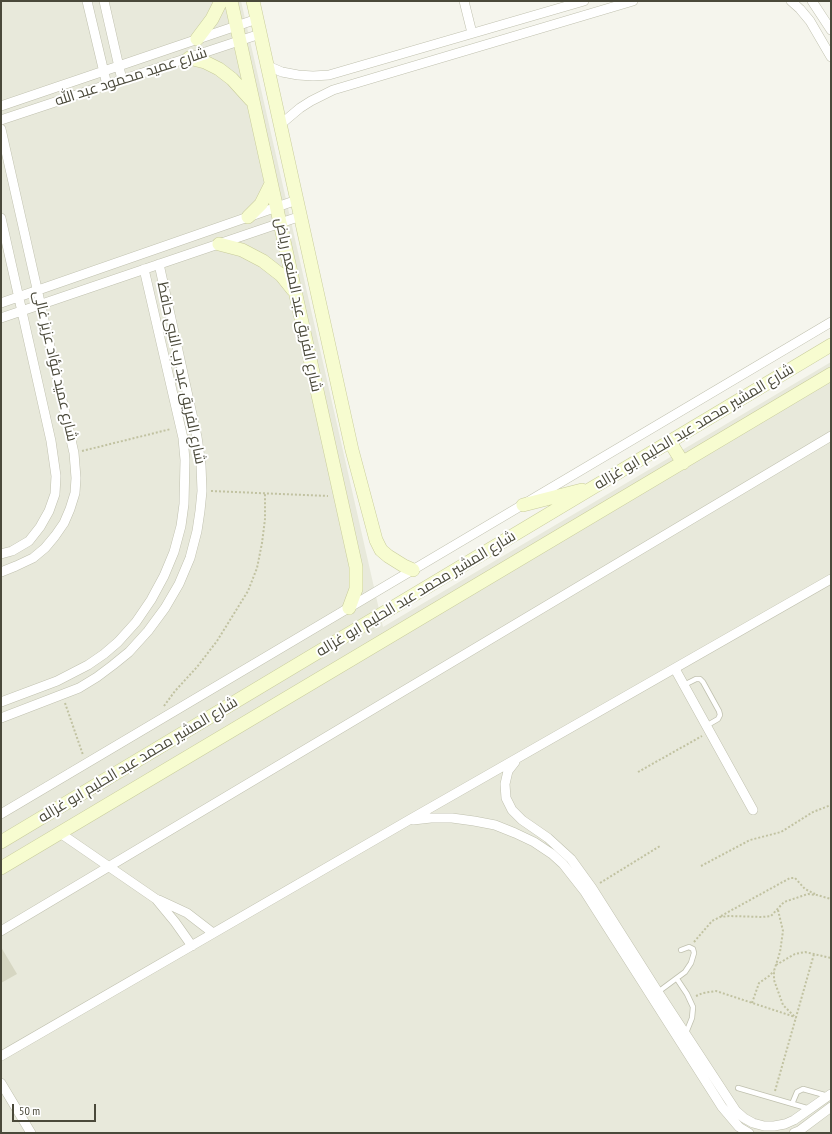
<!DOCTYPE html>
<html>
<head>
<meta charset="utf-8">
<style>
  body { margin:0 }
  #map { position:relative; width:832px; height:1134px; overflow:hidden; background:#f5f5ed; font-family:"PT Sans Narrow",sans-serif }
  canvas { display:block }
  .frame { position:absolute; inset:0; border:2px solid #4a493a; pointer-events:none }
  .scale { position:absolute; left:12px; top:1104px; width:84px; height:18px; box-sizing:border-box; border:2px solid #4a493a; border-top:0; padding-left:5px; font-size:12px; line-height:14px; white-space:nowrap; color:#4a493a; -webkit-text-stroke:3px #fff; paint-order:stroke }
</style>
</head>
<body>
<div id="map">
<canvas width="832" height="1134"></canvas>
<div class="frame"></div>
<div class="scale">50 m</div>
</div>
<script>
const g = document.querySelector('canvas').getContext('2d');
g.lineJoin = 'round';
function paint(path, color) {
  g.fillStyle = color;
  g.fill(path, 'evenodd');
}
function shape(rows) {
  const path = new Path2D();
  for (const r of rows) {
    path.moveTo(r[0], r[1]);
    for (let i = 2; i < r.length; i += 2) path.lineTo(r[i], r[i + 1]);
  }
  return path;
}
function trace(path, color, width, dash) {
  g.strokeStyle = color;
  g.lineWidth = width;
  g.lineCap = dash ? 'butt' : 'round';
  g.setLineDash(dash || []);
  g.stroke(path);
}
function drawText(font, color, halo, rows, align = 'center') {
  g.font = font + ' "PT Sans Narrow",Cairo,sans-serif';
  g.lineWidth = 4;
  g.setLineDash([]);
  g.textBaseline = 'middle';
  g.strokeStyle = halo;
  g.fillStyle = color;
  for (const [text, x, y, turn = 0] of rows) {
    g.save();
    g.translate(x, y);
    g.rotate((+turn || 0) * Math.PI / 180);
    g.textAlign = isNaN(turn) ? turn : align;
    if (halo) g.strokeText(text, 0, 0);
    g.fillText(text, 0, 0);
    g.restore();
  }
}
const residential = shape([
  [1,1,241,1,383,627,831,362,831,1133,1,1133]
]);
const building = shape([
  [1,947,17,974,1,983]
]);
const path = shape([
  [82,451,171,429],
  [211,491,328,496],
  [65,703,83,755],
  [164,706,175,691,197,667,217,641,248,591,257,568,262,543,265,519,265,494],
  [638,772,702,736],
  [701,866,750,840,781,832,813,812,831,805],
  [600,883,660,846],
  [778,910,783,931,780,952,774,971,774,980,783,1005,796,1018],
  [721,916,790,878,795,878,805,889,815,894],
  [694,942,712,921,720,917,729,916,762,917,771,916,784,902,808,894,817,895,831,899],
  [776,965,795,954,805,952,831,958],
  [696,996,703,993,716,991,795,1017],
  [752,1003,759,983,769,976,774,971],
  [775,1091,814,954]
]);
const lane = shape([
  [684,685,696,679,700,679,703,682,719,711,720,715,718,719,706,726],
  [677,979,687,994,693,1007,692,1018,686,1033],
  [658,992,685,972,691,963,694,953,693,949,689,947,681,950],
  [738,1088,810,1109],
  [792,1104,797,1092,803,1089,828,1096]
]);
const street = shape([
  [87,1,107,85],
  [104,1,122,80],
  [464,1,472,33],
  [791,1,800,9,810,21,831,57],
  [812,1,831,30],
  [268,66,282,72,298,75,313,76,329,75,584,1],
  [1,106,257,19],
  [1,120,260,34],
  [281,124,300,108,311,101,333,90,633,1],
  [1,129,74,453,76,478,75,493,70,509,64,523,55,536,45,548,33,558,16,566,1,572],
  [1,218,51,441,56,476,55,494,49,511,40,527,29,541,12,551,1,554],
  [1,303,297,200],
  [1,318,301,216],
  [675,669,753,810],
  [1,702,57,681,88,665,104,654,118,642,136,622,151,600,164,576,174,552,181,526,184,504,185,460,183,438,144,269],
  [1,718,79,688,97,677,113,665,129,652,148,631,165,608,179,584,190,558,197,531,200,511,202,491,201,465,197,437,159,264],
  [515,762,508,771,505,784,506,798,512,810,522,820,548,838,571,859,592,888,658,992,736,1111,744,1118,753,1123,764,1126,774,1126,785,1124,794,1120,831,1094],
  [1,814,831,322],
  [413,820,431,818,452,818,474,821,495,825,515,833,534,842,552,854,563,864,585,892,722,1107,739,1127,749,1133],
  [60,833,156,899,175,922,192,946],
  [159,900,187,913,213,933],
  [1,931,831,436],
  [1,1056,409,820,831,579],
  [1,1083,31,1133],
  [794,1133,799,1131,831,1107]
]);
const secondary = shape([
  [231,1,356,567,356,589,349,608],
  [253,1,352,450,376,540,381,550,388,556,404,566,413,570],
  [197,39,212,19,221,1],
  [189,58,205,62,219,69,232,79,251,100],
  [248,217,261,204,271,184],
  [219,244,242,250,263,261,281,275,293,290],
  [670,442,683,463],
  [523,505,582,490],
  [1,842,831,345],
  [1,868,831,374]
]);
const streetNames = [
  ["شارع عميد محمود عبد الله",131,77,-18],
  ["شارع الفريق عبد المنعم رياض",298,305,78],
  ["شارع عميد فؤاد عزيز غالى",55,366,77],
  ["شارع الفريق عبد رب النبى حافظ",181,373,78],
  ["شارع المشير محمد عبد الحليم ابو غزاله",694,427,-31],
  ["شارع المشير محمد عبد الحليم ابو غزاله",416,594,-31],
  ["شارع المشير محمد عبد الحليم ابو غزاله",138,760,-31]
];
paint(residential, '#e8e9db');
paint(building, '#d6d6c2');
trace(lane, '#c0c1af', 6);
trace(street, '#c0c1af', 10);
trace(secondary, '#c8cc9b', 14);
trace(path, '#c1c2a1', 2, [2, 2]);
trace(lane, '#fff', 4.5);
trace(street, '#fff', 9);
trace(secondary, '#f7fcd0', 13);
drawText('15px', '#4a493a', '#fff', streetNames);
</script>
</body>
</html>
